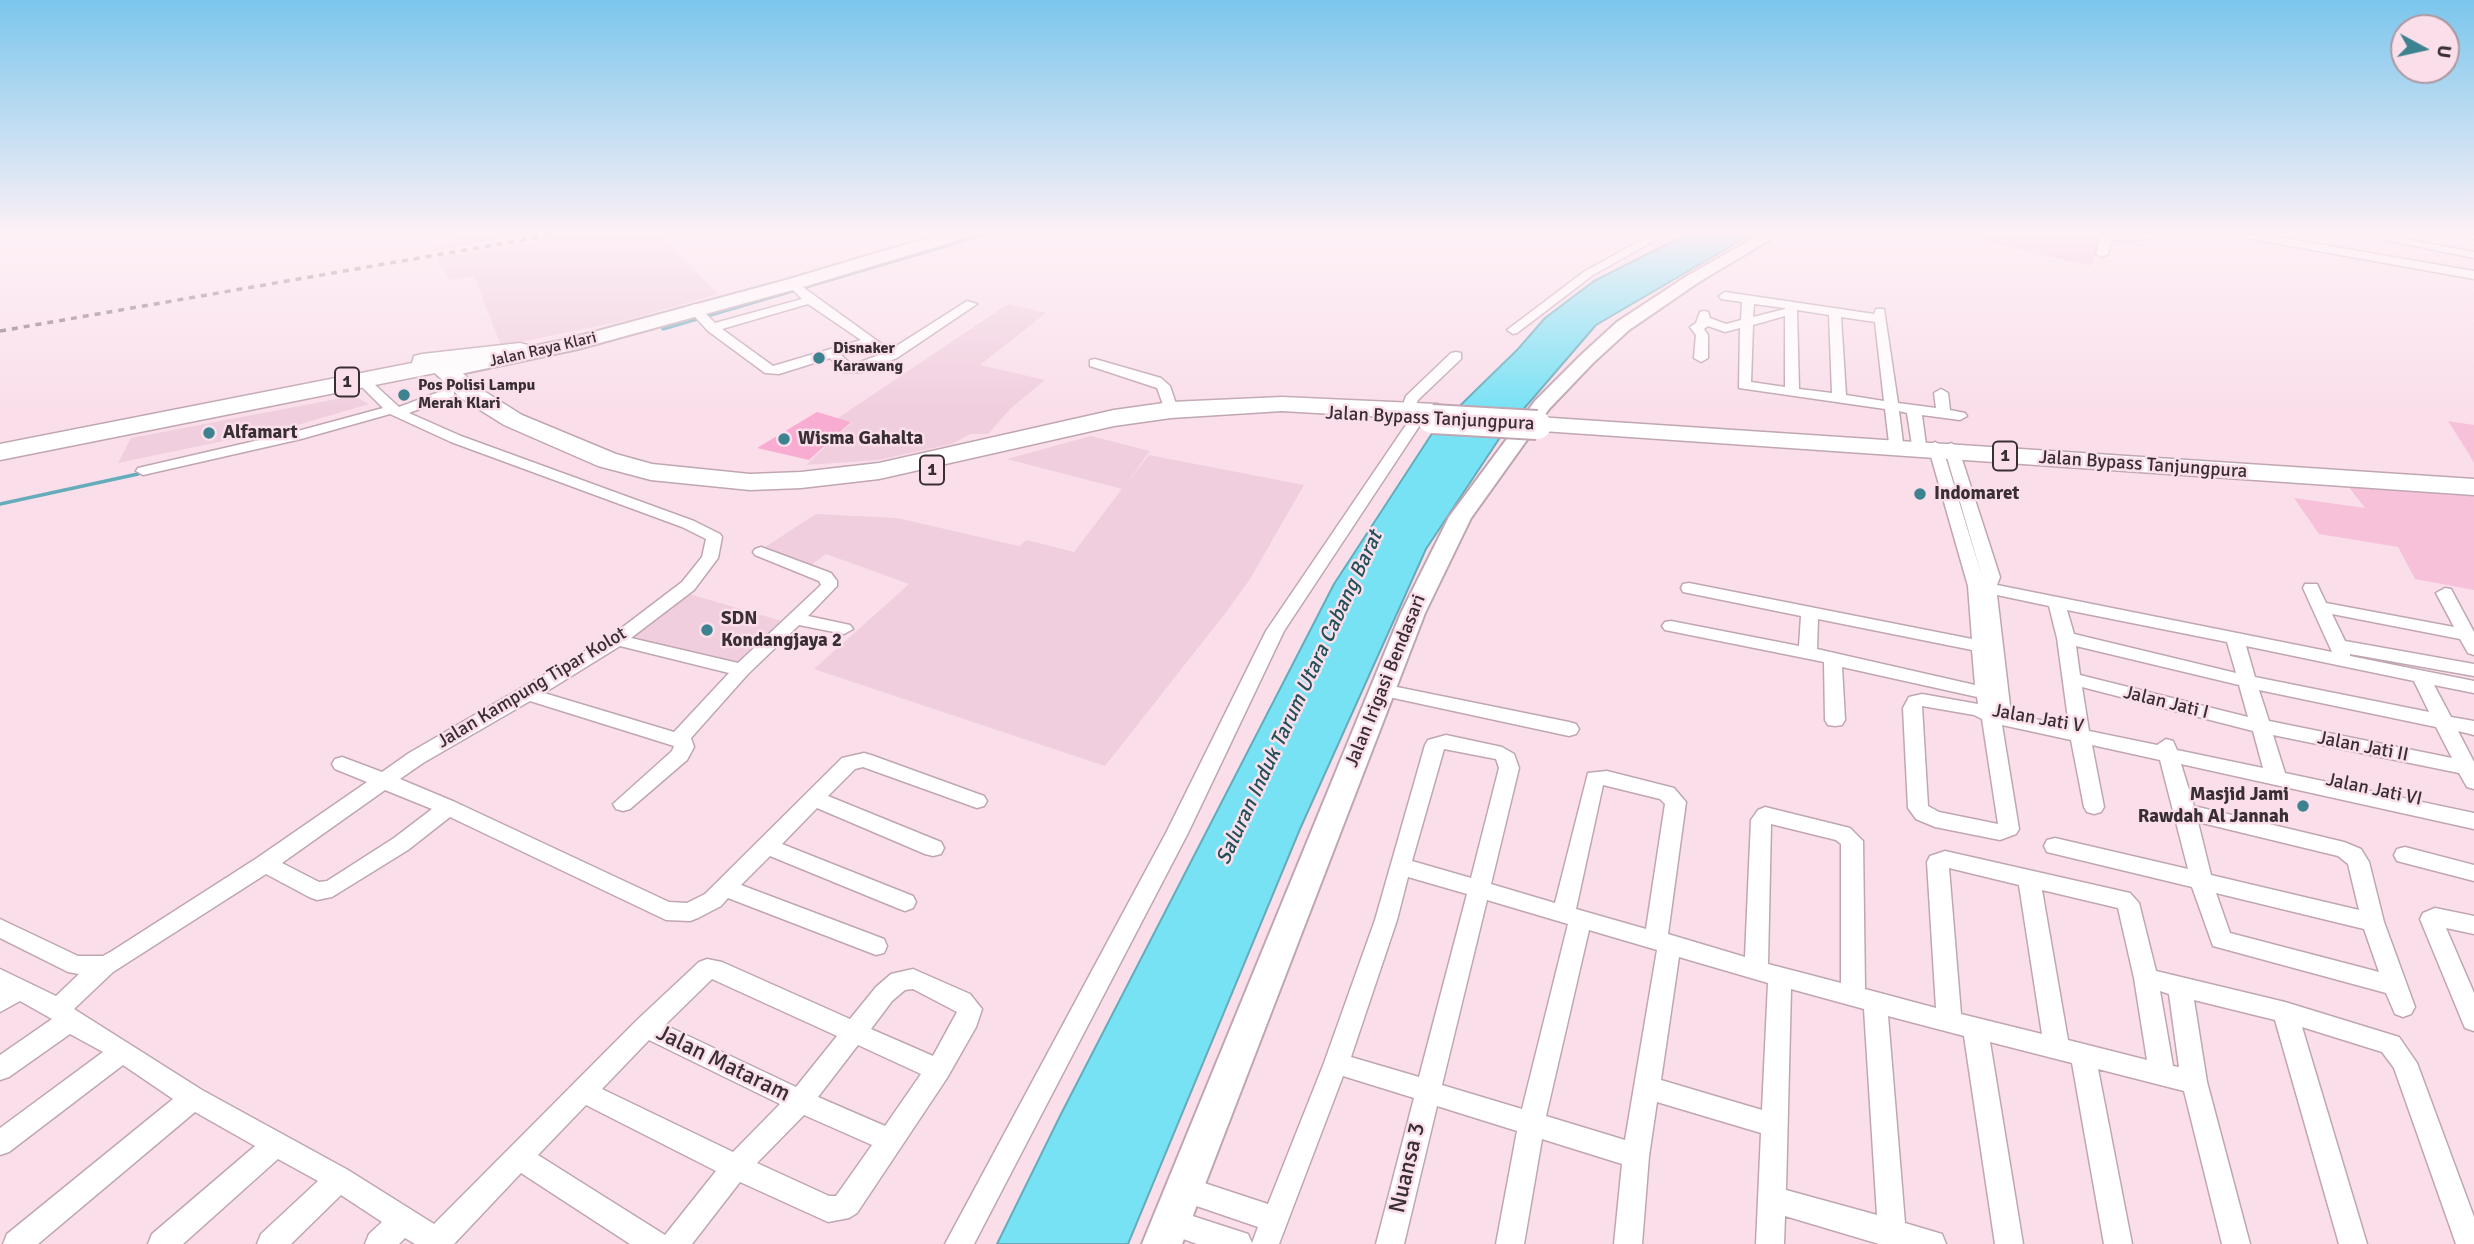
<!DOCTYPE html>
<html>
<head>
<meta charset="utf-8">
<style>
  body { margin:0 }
  #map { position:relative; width:2474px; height:1244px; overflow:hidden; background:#fadfeb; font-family:Signika,sans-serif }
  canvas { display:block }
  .north { position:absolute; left:2390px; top:14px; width:70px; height:70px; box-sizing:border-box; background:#fadfeb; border:2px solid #ac98a1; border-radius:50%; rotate:98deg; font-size:19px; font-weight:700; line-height:28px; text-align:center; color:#382e33 }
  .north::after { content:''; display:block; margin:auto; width:24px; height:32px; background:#3d828f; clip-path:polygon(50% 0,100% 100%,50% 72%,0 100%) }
</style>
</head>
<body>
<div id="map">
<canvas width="2474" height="1244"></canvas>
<div class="north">U</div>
</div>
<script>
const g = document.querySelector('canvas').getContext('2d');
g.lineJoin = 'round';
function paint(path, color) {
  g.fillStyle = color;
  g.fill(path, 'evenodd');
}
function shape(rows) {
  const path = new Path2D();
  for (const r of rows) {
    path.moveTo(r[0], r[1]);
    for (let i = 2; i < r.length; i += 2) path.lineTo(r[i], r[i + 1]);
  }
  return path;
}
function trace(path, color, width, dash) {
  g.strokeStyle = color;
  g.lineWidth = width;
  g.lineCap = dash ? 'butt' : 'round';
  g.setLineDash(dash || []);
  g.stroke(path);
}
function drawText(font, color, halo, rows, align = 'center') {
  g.font = font + ' Signika,sans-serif';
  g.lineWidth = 5;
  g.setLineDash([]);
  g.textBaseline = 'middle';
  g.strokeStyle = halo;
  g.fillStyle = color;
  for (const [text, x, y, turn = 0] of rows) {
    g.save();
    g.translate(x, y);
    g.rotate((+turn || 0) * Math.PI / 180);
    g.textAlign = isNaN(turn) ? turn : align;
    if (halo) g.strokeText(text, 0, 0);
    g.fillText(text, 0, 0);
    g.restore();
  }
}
const built = shape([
  [566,235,661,235,718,294,628,320,501,346,474,276,450,280,435,258],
  [1008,304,1046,313,980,365,1045,380,1011,408,988,434,970,434,952,444,878,460,806,465,852,422,838,418],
  [347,397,358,398,369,404,291,427,118,463,131,438],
  [1091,436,1150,451,1124,487,1149,455,1304,485,1250,579,1227,611,1105,766,814,669,909,584,826,554,810,566,765,547,816,514,897,518,1019,546,1027,540,1074,552,1122,489,1007,459],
  [682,592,789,623,742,669,624,638]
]);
const green = shape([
  [458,235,524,235,430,252],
  [1958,235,2106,235,2090,266],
  [2448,421,2474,425,2474,463,2469,454],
  [2345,482,2474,490,2474,590,2415,579,2398,547,2319,534,2294,498,2365,508]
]);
const water = shape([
  [1685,235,1750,235,1596,325,1503,433,1426,549,1300,829,1128,1244,997,1244,1061,1114,1334,584,1433,432,1518,349,1545,318,1594,281,1685,235]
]);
const stream = shape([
  [663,329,982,235],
  [0,504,138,474]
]);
const building = shape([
  [817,412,851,422,809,460,757,448]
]);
const street = shape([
  [1651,235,1664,235,1593,275,1517,333,1513,334,1507,330,1585,271,1651,235],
  [2101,235,2157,235,2152,238,2125,241,2112,239,2108,254,2102,257,2096,254,2101,235],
  [2241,235,2266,235,2474,271,2474,279,2246,238,2241,235],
  [2360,235,2384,235,2474,252,2474,258,2360,235],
  [2464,235,2474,235,2474,239,2465,237,2464,235],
  [793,280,883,345,877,349,870,346,841,355,852,365,887,352,967,301,977,304,897,358,861,372,844,372,830,358,779,374,765,373,708,331,686,307,696,304,715,323,802,299,787,284,793,280],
  [808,304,861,340,773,366,722,329,808,304],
  [1725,292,1874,314,1876,309,1884,309,1898,403,1936,408,1934,393,1941,389,1948,393,1950,410,1965,413,1967,416,1960,420,1922,415,1926,445,1919,449,1912,445,1907,413,1899,411,1903,443,1896,447,1889,443,1885,409,1739,388,1740,328,1725,332,1708,326,1704,329,1708,335,1708,358,1701,362,1694,358,1696,335,1690,327,1696,323,1700,312,1704,311,1708,312,1710,318,1726,324,1741,320,1742,302,1721,299,1719,296,1725,292],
  [1754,304,1785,308,1785,309,1753,317,1754,304],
  [1797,310,1829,315,1832,393,1799,389,1797,310],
  [1785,316,1785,387,1751,382,1753,325,1785,316],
  [1841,317,1875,322,1884,401,1846,395,1841,317],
  [1456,352,1461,353,1461,359,1418,400,1413,413,1403,413,1401,410,1406,396,1451,353,1456,352],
  [1095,359,1161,378,1170,386,1178,410,1176,413,1166,413,1157,388,1090,366,1090,360,1095,359],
  [369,383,374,384,399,407,444,390,454,390,454,396,409,413,461,436,694,521,720,534,722,537,718,558,694,590,631,638,738,663,821,585,819,581,755,555,753,552,755,549,761,547,831,573,837,581,837,586,808,616,850,625,853,629,844,634,799,625,748,674,691,738,694,747,687,760,630,809,623,811,616,809,613,804,672,751,674,746,530,701,423,763,400,779,455,802,669,902,687,903,705,894,842,758,864,753,871,755,984,796,987,801,984,806,977,808,863,767,855,769,828,796,941,842,944,848,941,854,933,856,925,854,817,808,782,844,913,896,916,902,913,908,905,911,897,908,770,856,741,885,884,939,887,946,884,953,876,955,728,898,721,906,698,918,690,921,666,920,450,817,408,850,332,897,317,900,309,897,266,874,113,972,74,1009,202,1090,348,1170,434,1224,637,1020,699,962,707,959,722,962,850,1019,876,987,891,974,913,969,970,994,982,1009,976,1027,947,1078,857,1213,849,1218,828,1222,740,1182,692,1244,630,1244,521,1173,454,1244,415,1244,405,1238,399,1244,365,1244,369,1234,382,1222,341,1195,291,1244,257,1244,261,1234,318,1181,278,1159,183,1244,148,1244,152,1234,255,1146,195,1112,38,1244,3,1244,7,1234,173,1099,123,1065,9,1152,0,1155,0,1128,103,1052,70,1034,9,1077,0,1080,0,1055,52,1019,20,1001,0,1012,0,969,56,996,79,974,68,972,0,938,0,919,78,956,103,956,112,951,257,858,367,782,335,769,332,764,335,759,342,757,382,772,409,753,611,636,682,582,702,557,706,539,682,527,451,442,390,414,301,439,143,475,136,471,138,468,298,431,383,408,362,387,369,383],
  [620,646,729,673,674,732,544,693,620,646],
  [385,790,432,809,394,838,327,881,319,882,282,863,385,790],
  [712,979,837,1036,796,1087,665,1025,712,979],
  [913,989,957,1012,933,1056,871,1029,892,1001,905,990,913,989],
  [649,1040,780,1104,733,1152,602,1089,649,1040],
  [858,1045,921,1074,885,1126,818,1097,858,1045],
  [586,1105,716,1171,665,1235,538,1155,586,1105],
  [804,1115,872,1145,836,1196,829,1196,757,1163,804,1115],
  [1417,415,1424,419,1284,631,1188,833,974,1244,945,1244,1166,833,1266,631,1412,416,1417,415],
  [1935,442,1942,446,1983,580,1944,447,1951,443,1958,447,2000,577,1997,585,2332,652,2303,588,2305,584,2317,584,2326,603,2454,627,2436,593,2445,588,2451,589,2474,632,2474,655,2468,653,2460,639,2332,614,2345,641,2474,664,2474,676,2350,654,2350,656,2474,681,2474,693,2434,685,2451,717,2474,721,2474,735,2458,731,2474,762,2474,789,2467,787,2459,773,2273,735,2285,773,2474,813,2474,829,2181,764,2194,806,2344,842,2361,849,2369,862,2384,922,2415,1007,2411,1014,2403,1017,2395,1014,2386,993,2213,946,2192,887,2047,852,2044,846,2047,840,2055,838,2188,869,2160,760,2092,745,2104,807,2101,812,2094,814,2087,812,2084,807,2071,740,2002,725,2019,829,2016,834,2000,840,1935,827,1916,819,1908,808,1903,708,1909,697,1922,694,1978,704,1977,697,1842,667,1845,720,1842,725,1835,726,1828,725,1825,720,1824,662,1665,630,1662,626,1665,622,1671,621,1799,646,1801,616,1683,592,1681,588,1683,584,1689,583,1972,639,1968,586,1928,446,1935,442],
  [1997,595,2049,606,2057,638,2069,726,2011,714,1997,595],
  [2067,610,2227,642,2236,673,2074,634,2067,610],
  [1818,619,1972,650,1975,685,1817,649,1818,619],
  [2076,646,2239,685,2248,717,2080,675,2076,646],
  [2246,646,2414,681,2429,712,2255,677,2246,646],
  [2082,687,2253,731,2263,768,2177,750,2173,741,2166,739,2157,745,2089,731,2082,687],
  [2259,690,2436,727,2452,758,2269,721,2259,690],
  [1922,706,1974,715,1982,719,1998,824,1939,812,1928,806,1922,706],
  [2198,822,2338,856,2348,864,2359,910,2211,875,2198,822],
  [2216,893,2364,929,2379,972,2230,933,2216,893],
  [1382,684,1569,722,1576,724,1579,729,1576,734,1569,736,1375,694,1373,690,1375,686,1382,684],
  [1446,735,1502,747,1514,754,1519,768,1491,884,1555,903,1588,773,1607,771,1674,788,1686,802,1668,934,1745,957,1751,820,1758,810,1765,807,1850,828,1863,841,1865,989,1936,1008,1927,862,1930,856,1945,851,2130,893,2139,903,2156,971,2285,1002,2399,1037,2417,1063,2474,1217,2474,1244,2456,1244,2394,1068,2382,1052,2302,1027,2367,1244,2339,1244,2275,1020,2194,1000,2207,1082,2250,1244,2222,1244,2184,1091,2098,1069,2132,1244,2104,1244,2072,1063,1990,1042,2023,1244,1995,1244,1964,1036,1888,1016,1905,1223,1942,1234,1946,1244,1879,1244,1785,1216,1784,1244,1756,1244,1761,1133,1657,1102,1649,1156,1642,1244,1614,1244,1622,1164,1542,1139,1524,1244,1496,1244,1517,1131,1437,1106,1404,1244,1376,1244,1414,1098,1343,1076,1279,1244,1197,1244,1161,1231,1157,1222,1161,1213,1171,1209,1248,1234,1252,1243,1258,1227,1173,1198,1170,1189,1173,1180,1183,1176,1268,1204,1324,1063,1375,920,1425,745,1428,740,1446,735],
  [1444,749,1496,759,1499,768,1471,878,1412,861,1444,749],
  [1603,785,1660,799,1665,804,1646,929,1576,909,1603,785],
  [1771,824,1836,840,1841,844,1841,983,1768,964,1771,824],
  [1949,868,2019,885,2042,1034,1961,1014,1949,868],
  [1408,877,1467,894,1419,1077,1351,1057,1397,920,1408,877],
  [2042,890,2118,908,2134,978,2147,1060,2068,1040,2042,890],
  [1487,900,1568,924,1522,1109,1442,1085,1487,900],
  [1589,930,1657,950,1625,1140,1546,1116,1589,930],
  [1679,957,1768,983,1762,1110,1661,1080,1679,957],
  [1791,989,1864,1009,1877,1215,1786,1190,1791,989],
  [2160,991,2169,994,2179,1067,2173,1066,2160,991],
  [2405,847,2474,865,2474,881,2397,861,2394,855,2397,849,2405,847],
  [2435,908,2474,916,2474,934,2446,928,2474,993,2474,1031,2465,1028,2462,1021,2420,919,2423,913,2435,908]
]);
const secondary = shape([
  [1759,235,1778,235,1699,282,1629,330,1593,363,1549,409,1471,518,1425,613,1182,1244,1142,1244,1401,613,1449,517,1535,401,1581,355,1617,322,1687,276,1759,235]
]);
const primary = shape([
  [937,235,965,235,962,239,800,288,578,349,446,377,438,376,435,371,438,366,446,365,568,339,786,280,937,235]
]);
const highway = shape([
  [520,343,528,345,532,350,528,355,456,364,457,368,479,388,522,415,616,454,652,464,750,474,801,472,879,463,1114,410,1171,402,1282,397,1437,404,1446,407,1450,412,1446,417,1437,420,1282,411,1171,418,1114,426,879,479,801,488,750,490,651,480,598,466,504,425,461,398,435,373,0,460,0,444,412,363,414,356,422,354,520,343],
  [1537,417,2474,479,2474,495,1528,430,1524,425,1528,420,1537,417]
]);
const rail = shape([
  [0,331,551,235]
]);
const highwayBridge = shape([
  [1432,419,1537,425]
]);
const markers = [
  [819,358,7,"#3d828f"],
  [404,395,7,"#3d828f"],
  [209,433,7,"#3d828f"],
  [784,439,7,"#3d828f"],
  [1920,494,7,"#3d828f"],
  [707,630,7,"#3d828f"],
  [2303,806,7,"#3d828f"]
];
const farPoinames = [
  ["Disnaker",833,349],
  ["Karawang",833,367],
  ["Pos Polisi Lampu",418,386],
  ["Merah Klari",418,404]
];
const farStreetnames = [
  ["Jalan Raya Klari",543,350,-13]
];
const shields = [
  [347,382,24],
  [2005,456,24],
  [932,470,24]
];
const shieldNames = [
  ["1",347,382],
  ["1",2005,456],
  ["1",932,470]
];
const streetNames = [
  ["Jalan Bypass Tanjungpura",1430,419,3],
  ["Jalan Bypass Tanjungpura",2143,465,4],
  ["Jalan Irigasi Bendasari",1386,681,-68],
  ["Jalan Kampung Tipar Kolot",532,688,-31],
  ["Jalan Jati I",2166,703,14],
  ["Jalan Jati V",2038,719,10],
  ["Jalan Jati II",2363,747,11],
  ["Jalan Jati VI",2374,790,12]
];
const poiNames = [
  ["Alfamart",223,433],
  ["Wisma Gahalta",798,439],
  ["Indomaret",1934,494],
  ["SDN",721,619],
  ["Kondangjaya 2",721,641],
  ["Masjid Jami",2289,795,"right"],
  ["Rawdah Al Jannah",2289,817,"right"]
];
const waterNames = [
  ["Saluran Induk Tarum Utara Cabang Barat",1300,698,-65]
];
const nearStreetnames = [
  ["Jalan Mataram",723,1064,26],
  ["Nuansa 3",1408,1168,-77]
];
paint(built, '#f0cede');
paint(green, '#f7c1da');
paint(water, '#78e2f5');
trace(water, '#65acbb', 2);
trace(stream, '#65acbb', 3.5);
paint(building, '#f9acd1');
trace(street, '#c0a6b2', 3);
trace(secondary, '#c0a6b2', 4);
trace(primary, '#c0a6b2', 4);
trace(highway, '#c0a6b2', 3);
paint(street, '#fff');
paint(secondary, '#fff');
paint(primary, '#fff');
paint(highway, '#fff');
trace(rail, '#7a6a71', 3.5, [6, 6]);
trace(highwayBridge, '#c0a6b2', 32, []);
trace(highwayBridge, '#fff', 28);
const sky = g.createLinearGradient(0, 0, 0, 409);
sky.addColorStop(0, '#7bc6ed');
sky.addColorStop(0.57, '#fdf1f6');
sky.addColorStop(1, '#fdf1f600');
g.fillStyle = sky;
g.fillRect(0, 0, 2474, 409);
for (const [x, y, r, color] of markers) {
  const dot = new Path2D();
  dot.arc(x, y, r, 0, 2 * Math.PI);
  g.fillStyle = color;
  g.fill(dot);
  trace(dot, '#fadfeb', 2.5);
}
drawText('bold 16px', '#382e33', '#fadfeb', farPoinames, 'left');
drawText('16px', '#382e33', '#fadfeb', farStreetnames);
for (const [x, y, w] of shields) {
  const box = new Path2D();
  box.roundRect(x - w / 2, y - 14.5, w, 29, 5);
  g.fillStyle = '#fadfeb';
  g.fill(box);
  trace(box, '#382e33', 2);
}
drawText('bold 18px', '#382e33', null, shieldNames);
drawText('19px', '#382e33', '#fadfeb', streetNames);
drawText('bold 19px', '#382e33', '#fadfeb', poiNames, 'left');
drawText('italic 21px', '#215058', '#fadfeb', waterNames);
drawText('23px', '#382e33', '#fadfeb', nearStreetnames);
</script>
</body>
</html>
